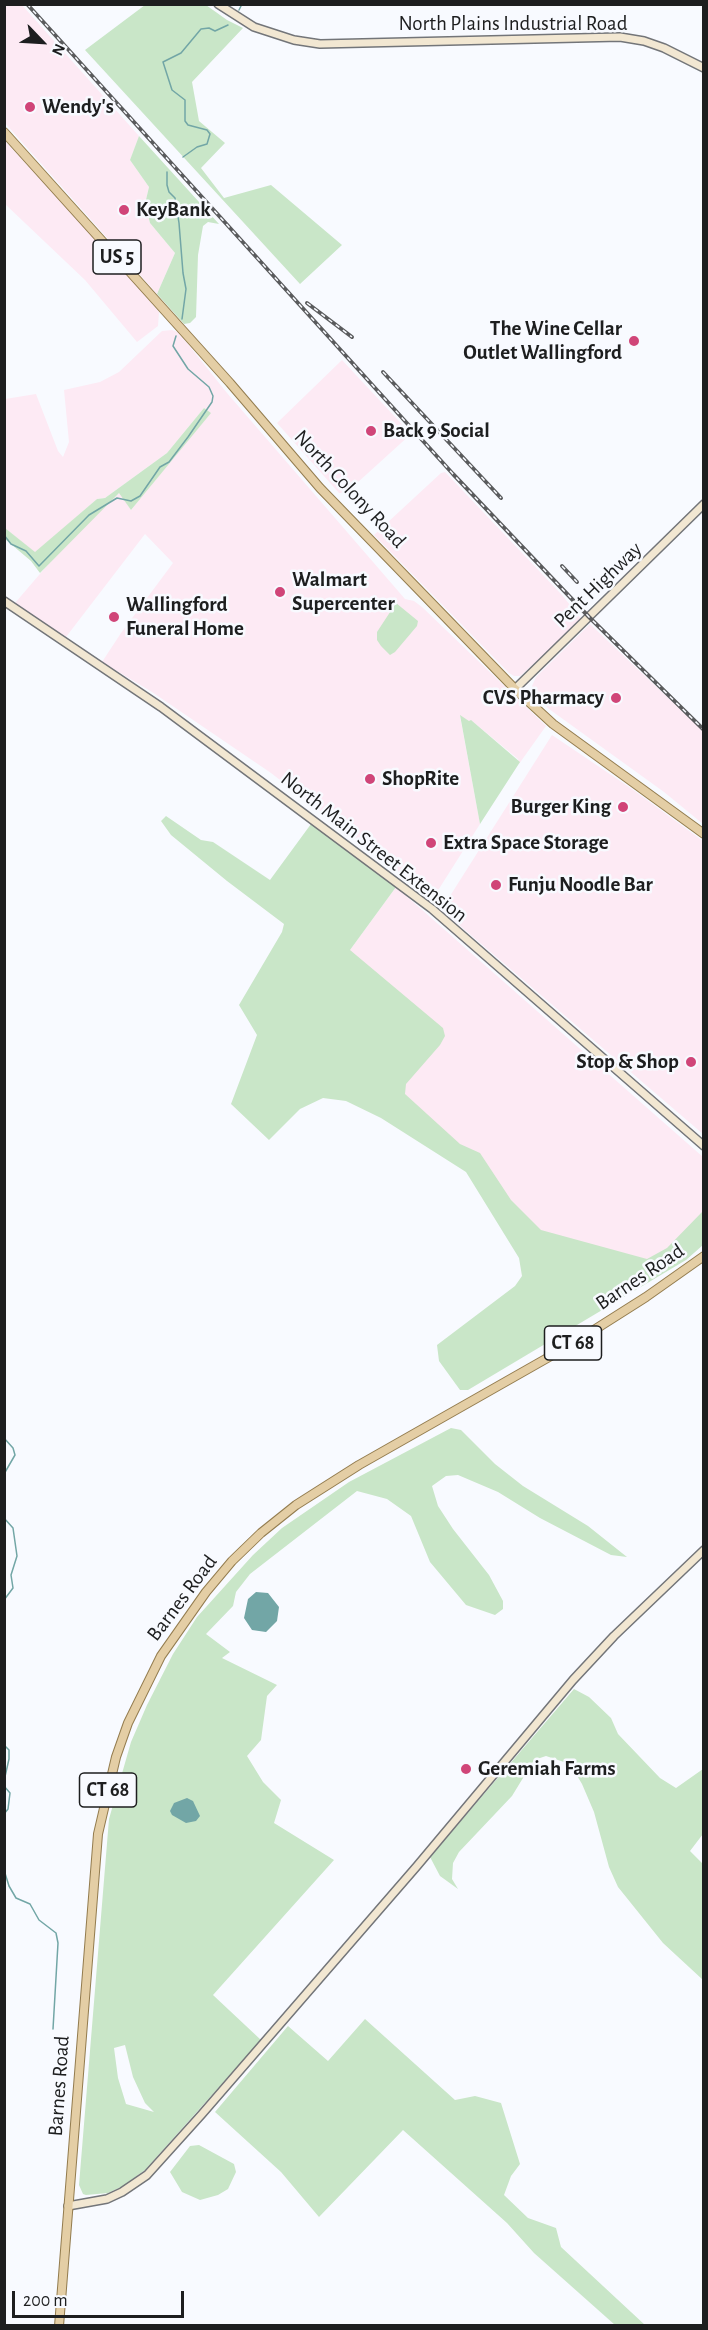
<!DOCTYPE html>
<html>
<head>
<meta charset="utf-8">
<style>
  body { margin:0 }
  #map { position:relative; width:708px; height:2330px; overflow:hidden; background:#f8faff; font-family:"Alegreya Sans",sans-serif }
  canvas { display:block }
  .frame { position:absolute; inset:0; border:6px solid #1d1e1f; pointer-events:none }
  .north { position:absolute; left:12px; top:12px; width:60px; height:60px; -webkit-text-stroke:4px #f8faff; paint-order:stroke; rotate:115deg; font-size:16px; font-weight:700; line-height:24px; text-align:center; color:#1d1e1f }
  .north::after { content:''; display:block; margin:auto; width:21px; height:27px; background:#1d1e1f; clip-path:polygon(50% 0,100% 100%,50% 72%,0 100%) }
  .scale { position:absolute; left:12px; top:2291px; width:172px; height:27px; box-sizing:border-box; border:3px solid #1d1e1f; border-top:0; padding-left:8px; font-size:18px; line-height:21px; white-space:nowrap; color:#1d1e1f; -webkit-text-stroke:4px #f8faff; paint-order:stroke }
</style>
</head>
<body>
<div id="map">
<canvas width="708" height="2330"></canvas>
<div class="frame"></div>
<div class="north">N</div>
<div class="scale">200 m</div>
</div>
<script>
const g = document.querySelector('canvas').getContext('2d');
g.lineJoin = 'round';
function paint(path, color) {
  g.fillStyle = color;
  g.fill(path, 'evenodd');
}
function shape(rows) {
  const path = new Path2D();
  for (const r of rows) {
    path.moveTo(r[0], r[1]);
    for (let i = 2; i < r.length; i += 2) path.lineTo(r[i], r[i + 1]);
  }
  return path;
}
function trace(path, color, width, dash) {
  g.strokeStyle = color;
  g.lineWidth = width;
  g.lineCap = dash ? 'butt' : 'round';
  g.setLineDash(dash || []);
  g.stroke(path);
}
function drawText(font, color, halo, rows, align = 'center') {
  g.font = font + ' "Alegreya Sans",sans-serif';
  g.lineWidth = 5;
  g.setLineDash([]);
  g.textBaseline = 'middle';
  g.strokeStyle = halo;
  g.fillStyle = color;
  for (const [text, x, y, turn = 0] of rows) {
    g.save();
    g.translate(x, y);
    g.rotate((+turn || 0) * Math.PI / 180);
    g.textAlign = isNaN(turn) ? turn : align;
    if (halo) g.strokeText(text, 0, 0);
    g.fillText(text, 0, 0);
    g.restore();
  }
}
const commercial = shape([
  [4,5,22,5,139,136,130,160,149,187,145,204,150,223,175,253,157,294,5,123],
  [4,140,112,257,159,312,158,326,137,342,85,280,5,204],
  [172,330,177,332,187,343,227,393,405,599,414,601,422,607,546,726,519,764,518,759,472,721,469,721,460,716,480,824,437,892,433,894,426,893,271,773,152,692,102,662,121,633,173,563,145,534,66,637,15,603,63,547,120,492,131,510,210,413,204,408,167,453,105,498,97,499,35,553,5,528,5,399,36,394,58,451,63,457,69,442,64,390,100,382,119,372,162,331],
  [342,360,411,434,346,493,339,493,277,423],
  [445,472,562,595,582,620,520,676,514,676,509,673,374,535,441,473],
  [590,624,703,731,703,824,664,792,549,709,533,694,532,686,536,677],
  [552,735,632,789,703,841,703,1134,444,912,443,907],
  [396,887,703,1157,703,1239,579,1319,470,1166,383,1101,350,950]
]);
const green = shape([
  [145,5,206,5,227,20,243,28,192,82,199,121,225,143,201,168,224,198,271,185,342,245,300,284,85,50],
  [139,136,219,224,208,222,203,226,198,255,196,317,190,323,184,324,157,294,175,253,150,223,145,204,149,187,130,160],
  [204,408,211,413,131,510,119,493,40,573,31,561,5,539,5,528,35,552,97,499,105,498,167,453],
  [396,603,418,621,417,626,395,652,390,655,381,646,377,640,377,632],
  [460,715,469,721,471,720,520,762,480,824],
  [166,816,201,840,213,842,270,880,311,824,396,887,350,950,443,1028,445,1036,440,1045,406,1084,405,1094,460,1144,480,1153,511,1200,541,1230,647,1259,667,1248,703,1211,703,1245,686,1260,468,1390,460,1390,439,1361,437,1345,515,1286,522,1276,519,1258,466,1172,381,1118,346,1101,323,1098,300,1109,269,1140,231,1104,257,1035,239,1005,282,932,284,924,227,881,171,835,161,821],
  [451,1428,461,1430,495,1464,523,1486,588,1526,627,1557,611,1555,540,1518,498,1492,458,1475,446,1476,432,1486,438,1506,453,1529,489,1575,503,1601,503,1609,495,1615,466,1605,430,1562,411,1516,387,1499,357,1491,250,1574,236,1592,233,1606,206,1634,230,1652,222,1658,277,1685,267,1696,261,1740,247,1756,263,1782,281,1800,274,1823,334,1860,213,1995,261,2040,145,2170,123,2186,108,2193,86,2195,83,2194,79,2185,109,1819,131,1742,147,1705,173,1654,197,1617,253,1555,282,1528,349,1482],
  [125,2045,133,2077,145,2103,154,2112,126,2104,118,2078,114,2048],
  [574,1689,589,1697,611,1718,618,1734,660,1778,676,1788,703,1769,703,1834,690,1851,703,1864,703,1980,663,1943,618,1887,609,1867,594,1812,582,1784,570,1764,546,1756,534,1760,512,1796,459,1852,453,1863,452,1879,458,1889,440,1876,430,1857],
  [365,2019,455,2100,475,2096,501,2103,520,2164,511,2176,504,2195,528,2218,556,2228,561,2247,645,2325,615,2325,534,2253,507,2223,403,2130,319,2217,281,2172,215,2112,288,2026,328,2061],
  [199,2145,234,2164,236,2172,228,2189,218,2195,200,2200,182,2192,170,2172,190,2146]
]);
const water = shape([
  [256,1592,268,1593,279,1607,277,1621,266,1632,252,1630,244,1618,248,1599],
  [187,1798,193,1801,200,1816,196,1821,186,1823,172,1815,170,1811,174,1803]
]);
const stream = shape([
  [239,10,242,4],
  [183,157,197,147,207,144,210,134,207,130,188,125,185,121,185,100,172,90,163,62,181,53,201,29,209,28,215,31,228,25],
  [167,172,167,185,169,192,175,198,179,223,183,273,186,289,182,319],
  [4,535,11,544,26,551,39,566,89,515,117,498,131,501,140,496,160,467,169,462,188,437,212,402,213,396,209,387,188,369,173,346,176,336],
  [4,1438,13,1448,15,1455,4,1474],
  [4,1518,13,1528,17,1556,11,1575,13,1588,4,1600],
  [4,1745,9,1750,9,1759,4,1781],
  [4,1786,10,1793,8,1809,4,1814],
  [4,1870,9,1886,16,1898,30,1904,39,1920,56,1933,58,1943,53,2029]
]);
const secondary = shape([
  [218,4,254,27,294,40,320,44,620,37,644,41,664,48,704,68],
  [4,601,161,707,432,909,704,1146],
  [515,689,704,504],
  [68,2206,107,2199,122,2192,147,2175,202,2114,417,1866,573,1680,614,1636,704,1550]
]);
const primary = shape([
  [4,132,230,383,320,488,515,689,553,724,704,834],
  [59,2326,98,1834,116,1757,128,1723,161,1656,206,1592,232,1561,261,1533,296,1505,359,1465,572,1344,646,1297,704,1256]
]);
const rail = shape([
  [27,4,453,474,589,617,704,730],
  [307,303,352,337],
  [383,372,501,498],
  [562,566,577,582]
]);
const markers = [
  [30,107,6,"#d04578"],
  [124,210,6,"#d04578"],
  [634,341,6,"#d04578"],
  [371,431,6,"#d04578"],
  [280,592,6,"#d04578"],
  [114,617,6,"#d04578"],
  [616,698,6,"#d04578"],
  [370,779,6,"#d04578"],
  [623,807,6,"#d04578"],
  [431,843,6,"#d04578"],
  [496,885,6,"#d04578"],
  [691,1062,6,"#d04578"],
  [466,1769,6,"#d04578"]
];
const shields = [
  [117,257,48],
  [573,1343,57],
  [108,1790,57]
];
const shieldNames = [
  ["US 5",117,257],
  ["CT 68",573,1343],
  ["CT 68",108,1790]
];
const streetNames = [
  ["North Plains Industrial Road",513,24],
  ["North Colony Road",350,489,47],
  ["Pent Highway",598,585,-44],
  ["North Main Street Extension",374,847,38],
  ["Barnes Road",640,1277,-34],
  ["Barnes Road",182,1598,-53],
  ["Barnes Road",59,2086,-86]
];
const poiNames = [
  ["Wendy's",42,107],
  ["KeyBank",136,210],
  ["The Wine Cellar",622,329,"right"],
  ["Outlet Wallingford",622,353,"right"],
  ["Back 9 Social",383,431],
  ["Walmart",292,580],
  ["Supercenter",292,604],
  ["Wallingford",126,605],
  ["Funeral Home",126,629],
  ["CVS Pharmacy",604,698,"right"],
  ["ShopRite",382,779],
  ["Burger King",611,807,"right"],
  ["Extra Space Storage",443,843],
  ["Funju Noodle Bar",508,885],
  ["Stop & Shop",679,1062,"right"],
  ["Geremiah Farms",478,1769]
];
paint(commercial, '#fdeaf4');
paint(green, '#c9e6c8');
paint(water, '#72a6a6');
trace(stream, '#72a6a6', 1.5);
trace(secondary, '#737579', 10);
trace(primary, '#937c4f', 10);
trace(secondary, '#f2e7d2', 7);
trace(primary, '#e4cea5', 8);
trace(rail, '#5a5b5d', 4);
trace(rail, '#f8faff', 1.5, [4.5]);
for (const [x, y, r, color] of markers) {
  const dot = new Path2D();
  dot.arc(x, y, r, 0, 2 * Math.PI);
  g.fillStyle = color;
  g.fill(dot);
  trace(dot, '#f8faff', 2);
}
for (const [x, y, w] of shields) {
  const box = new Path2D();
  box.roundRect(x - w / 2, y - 17, w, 34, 4.5);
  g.fillStyle = '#f8faff';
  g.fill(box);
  trace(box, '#1d1e1f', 1.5);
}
drawText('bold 20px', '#1d1e1f', null, shieldNames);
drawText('21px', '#1d1e1f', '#f8faff', streetNames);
drawText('bold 21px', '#1d1e1f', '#f8faff', poiNames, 'left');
</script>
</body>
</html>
